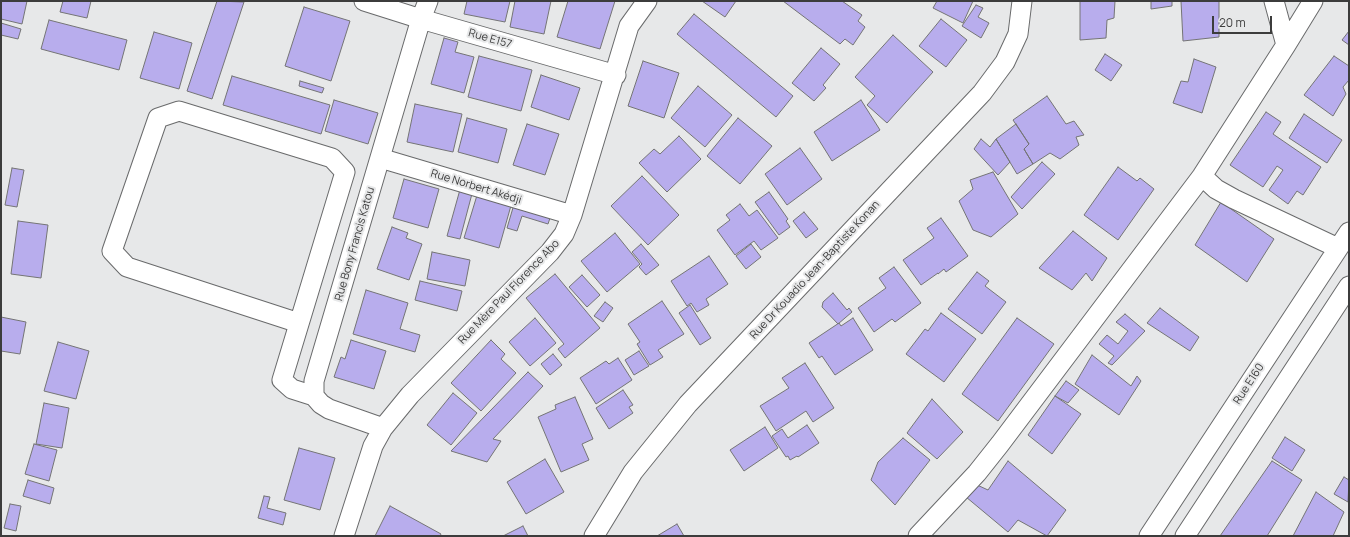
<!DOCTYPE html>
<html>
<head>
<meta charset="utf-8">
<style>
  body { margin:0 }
  #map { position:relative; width:1350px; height:537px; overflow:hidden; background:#e7e8e9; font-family:Manrope,sans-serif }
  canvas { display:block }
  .frame { position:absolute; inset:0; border:2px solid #3c3c3c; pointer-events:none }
  .scale { position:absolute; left:1212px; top:16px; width:60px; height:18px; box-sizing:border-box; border:2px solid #3c3c3c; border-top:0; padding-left:5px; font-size:12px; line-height:14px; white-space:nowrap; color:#3c3c3c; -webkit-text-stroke:3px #e7e8e9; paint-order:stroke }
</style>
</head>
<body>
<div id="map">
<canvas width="1350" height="537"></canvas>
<div class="frame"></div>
<div class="scale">20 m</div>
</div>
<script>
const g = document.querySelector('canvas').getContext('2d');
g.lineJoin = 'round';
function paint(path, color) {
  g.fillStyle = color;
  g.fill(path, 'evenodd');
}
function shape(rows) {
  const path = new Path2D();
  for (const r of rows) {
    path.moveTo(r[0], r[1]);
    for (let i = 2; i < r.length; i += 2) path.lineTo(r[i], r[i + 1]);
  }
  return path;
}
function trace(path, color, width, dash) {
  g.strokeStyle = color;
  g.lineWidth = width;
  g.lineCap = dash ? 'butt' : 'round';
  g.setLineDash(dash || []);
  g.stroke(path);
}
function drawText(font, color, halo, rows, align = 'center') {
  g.font = font + ' Manrope,sans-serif';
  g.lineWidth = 4;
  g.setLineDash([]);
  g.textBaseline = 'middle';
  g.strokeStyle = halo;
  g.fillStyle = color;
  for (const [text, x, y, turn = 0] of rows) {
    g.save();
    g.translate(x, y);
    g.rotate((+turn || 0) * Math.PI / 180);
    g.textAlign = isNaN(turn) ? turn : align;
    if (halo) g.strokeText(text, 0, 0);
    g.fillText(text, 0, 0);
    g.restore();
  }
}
const building = shape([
  [1,1,27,1,22,24,1,19,1,1],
  [63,1,91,1,87,18,60,12,63,1],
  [217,1,244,2,212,99,187,91,217,1],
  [467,1,510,1,505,22,464,14,467,1],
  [515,1,551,1,544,34,510,27,515,1],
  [568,1,615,1,600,49,557,37,568,1],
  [702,1,736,1,725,17,702,1],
  [783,1,842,1,862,15,858,21,865,27,853,45,845,39,840,44,783,1],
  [937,1,973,1,963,23,933,8,937,1],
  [1080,1,1115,1,1114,18,1107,20,1106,38,1080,40,1080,1],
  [1151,1,1172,1,1172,6,1151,9,1151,1],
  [1181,1,1219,1,1219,37,1183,41,1181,1],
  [976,5,983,8,978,17,989,23,981,38,962,26,976,5],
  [304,7,350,21,331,81,285,66,304,7],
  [694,14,793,96,776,117,677,34,694,14],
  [941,19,967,40,946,67,919,46,941,19],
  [49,20,127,40,119,70,41,49,49,20],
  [1,23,21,29,18,39,1,35,1,23],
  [1349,31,1349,45,1342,40,1349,31],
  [154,32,192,43,179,89,140,78,154,32],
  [893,35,933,72,887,123,867,105,875,96,855,77,893,35],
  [444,38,458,42,455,52,474,57,464,93,431,84,444,38],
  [821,48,840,64,823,85,826,88,814,101,792,83,821,48],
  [1105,54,1122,65,1111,81,1095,70,1105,54],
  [479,56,532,70,521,111,468,97,479,56],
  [1334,56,1349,66,1349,80,1343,87,1346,94,1333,116,1304,95,1334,56],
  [1194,59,1216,67,1202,113,1173,103,1181,81,1188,82,1194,59],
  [643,61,679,73,664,118,628,106,643,61],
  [541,75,580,88,569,120,531,107,541,75],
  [232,76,330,105,321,134,223,105,232,76],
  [300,81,324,88,322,93,299,86,300,81],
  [698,86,732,115,705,147,671,118,698,86],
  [1047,96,1066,124,1074,121,1084,135,1076,137,1079,145,1060,159,1050,153,1033,164,1024,149,1029,144,1013,120,1047,96],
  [334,100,378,113,368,144,325,131,334,100],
  [861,100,880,130,832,161,814,132,861,100],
  [415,104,462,114,453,152,407,142,415,104],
  [1266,112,1281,122,1273,134,1321,167,1303,195,1297,191,1288,204,1269,190,1283,170,1277,166,1263,187,1230,165,1266,112],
  [1304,114,1342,140,1327,163,1289,138,1304,114],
  [467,118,507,129,498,163,458,152,467,118],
  [738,118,772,146,740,184,707,156,738,118],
  [527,124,559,134,545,175,513,165,527,124],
  [1016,124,1029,144,1024,149,1033,164,1017,174,996,139,1016,124],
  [679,136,701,159,667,192,639,163,654,149,660,154,679,136],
  [981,139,990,147,996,139,1010,162,998,175,974,149,981,139],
  [800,148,822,179,787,205,765,174,800,148],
  [1042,162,1055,174,1022,209,1011,197,1042,162],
  [1118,167,1137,181,1140,178,1154,189,1118,240,1084,215,1118,167],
  [12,168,24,170,17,207,5,205,12,168],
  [993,172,1018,214,991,237,973,230,959,201,973,189,970,180,993,172],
  [642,176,679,215,648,245,611,206,642,176],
  [404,179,439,189,428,228,393,218,404,179],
  [461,186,473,190,460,239,447,236,461,186],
  [478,192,512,202,499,248,464,238,478,192],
  [769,192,788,219,786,221,790,227,779,235,755,202,769,192],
  [515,201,552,212,548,224,522,216,517,231,507,228,515,201],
  [1221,202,1274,239,1247,282,1195,245,1221,202],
  [740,204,749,216,757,210,778,238,761,250,754,241,735,255,717,230,730,220,726,215,740,204],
  [804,212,818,229,806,238,793,221,804,212],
  [941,218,968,256,946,272,944,269,938,274,938,273,921,285,903,260,934,238,927,228,941,218],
  [18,221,48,225,41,278,11,274,18,221],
  [392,227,408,233,406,238,422,244,409,280,377,269,392,227],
  [1073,231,1107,258,1092,281,1086,273,1072,290,1039,268,1073,231],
  [615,233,640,264,607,292,581,261,615,233],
  [641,244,659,265,646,275,639,267,642,264,632,252,641,244],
  [751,244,761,257,746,269,736,256,751,244],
  [432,252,470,260,465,286,427,279,432,252],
  [709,256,728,284,706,299,709,305,697,312,691,303,687,306,671,281,709,256],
  [894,267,921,303,895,322,892,319,874,332,858,308,886,288,879,278,894,267],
  [977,272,989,281,985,286,1006,302,982,334,948,309,977,272],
  [555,274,600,328,565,358,558,349,564,344,526,298,555,274],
  [582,275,600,295,587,307,569,287,582,275],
  [420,281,462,291,457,311,415,300,420,281],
  [366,290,408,303,400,329,420,335,415,352,353,334,366,290],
  [833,293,847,310,849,308,852,312,838,324,822,307,823,302,833,293],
  [662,301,684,334,658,350,663,357,650,365,637,344,640,342,628,324,662,301],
  [605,302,613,308,603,322,594,316,605,302],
  [690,305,711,338,700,345,679,313,690,305],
  [1160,308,1199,337,1190,351,1147,323,1160,308],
  [941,313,976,339,944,382,906,354,925,329,928,331,941,313],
  [1125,314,1145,331,1112,365,1108,363,1114,356,1099,344,1107,335,1118,344,1128,331,1116,322,1125,314],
  [1,317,26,322,20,354,1,351,1,317],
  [535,318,556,343,530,366,509,342,535,318],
  [853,318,873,350,835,375,822,356,819,358,809,343,839,323,841,326,853,318],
  [1017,318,1054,344,998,421,962,394,1017,318],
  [351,340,386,351,374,389,334,377,341,357,345,359,351,340],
  [491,340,505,354,501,359,516,373,481,411,451,383,491,340],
  [58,342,89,351,76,399,44,391,58,342],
  [639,351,649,366,634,375,625,360,639,351],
  [553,354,562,365,550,375,541,364,553,354],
  [1092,355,1131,386,1137,376,1141,381,1119,415,1075,384,1092,355],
  [618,358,632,380,596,404,580,378,606,361,609,364,618,358],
  [805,363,834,408,813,422,806,411,776,431,760,406,789,388,782,378,805,363],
  [528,372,543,386,493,439,501,441,487,462,451,451,528,372],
  [1066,381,1079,390,1068,403,1055,396,1066,381],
  [623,390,633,405,629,407,633,413,609,429,596,408,623,390],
  [453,393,477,413,451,445,427,425,453,393],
  [1055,396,1081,414,1052,454,1028,435,1055,396],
  [575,397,593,439,582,444,589,460,561,472,538,417,556,409,555,405,575,397],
  [932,399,963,432,937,459,907,433,932,399],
  [44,403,69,408,62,448,36,444,44,403],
  [807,425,819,443,798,457,797,456,790,460,788,456,786,457,772,436,782,429,788,438,807,425],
  [765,427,778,448,744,471,730,450,765,427],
  [1285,437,1305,450,1292,471,1272,458,1285,437],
  [903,438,930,460,895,505,871,480,878,462,903,438],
  [34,444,57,450,49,481,25,474,34,444],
  [299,448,335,458,320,510,284,500,299,448],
  [545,459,564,492,526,514,507,482,545,459],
  [1008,461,1066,510,1047,536,1018,520,1008,532,966,497,975,484,988,490,1008,461],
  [1272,461,1302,480,1267,536,1220,536,1272,461],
  [1344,477,1349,480,1348,502,1334,494,1344,477],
  [28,480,54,488,50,504,23,496,28,480],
  [1316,492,1344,512,1333,536,1293,536,1316,492],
  [264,496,270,497,267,508,286,513,283,525,258,518,264,496],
  [10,504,21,506,16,531,4,528,10,504],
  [390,506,441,534,440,536,375,536,390,506],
  [677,524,684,536,657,536,677,524],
  [523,526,528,536,503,536,523,526]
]);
const minor = shape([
  [364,1,421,19,616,75],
  [1274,1,1286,45],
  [380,158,572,215],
  [1202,176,1216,189,1234,199,1338,248],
  [299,323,127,267,112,251,158,118,179,111,332,158,345,172,282,380,292,389,314,396],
  [383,428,329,409,321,404,314,396,314,381,421,19,428,1],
  [344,536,373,446,383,428,410,395,550,252,564,234,572,215,629,26,647,1],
  [594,536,633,472,688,404,982,93,1005,62,1018,34,1022,1],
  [918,536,977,473,1000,444,1202,176,1286,45,1313,1],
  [1149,536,1349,232],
  [1185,536,1349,286]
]);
const streetNames = [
  ["Rue E157",490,39,16],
  ["Rue Norbert Akédji",476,187,17],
  ["Rue Bony Francis Katou",355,244,-74],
  ["Rue Dr Kouadio Jean-Baptiste Konan",815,270,-47],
  ["Rue Mère Paul Florence Abo",509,292,-46],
  ["Rue E160",1249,384,-57]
];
paint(building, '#b8aded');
trace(building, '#747475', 1);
trace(minor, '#696a6b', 21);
trace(minor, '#fff', 19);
drawText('11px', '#3c3c3c', '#e7e8e9', streetNames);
</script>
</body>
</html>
